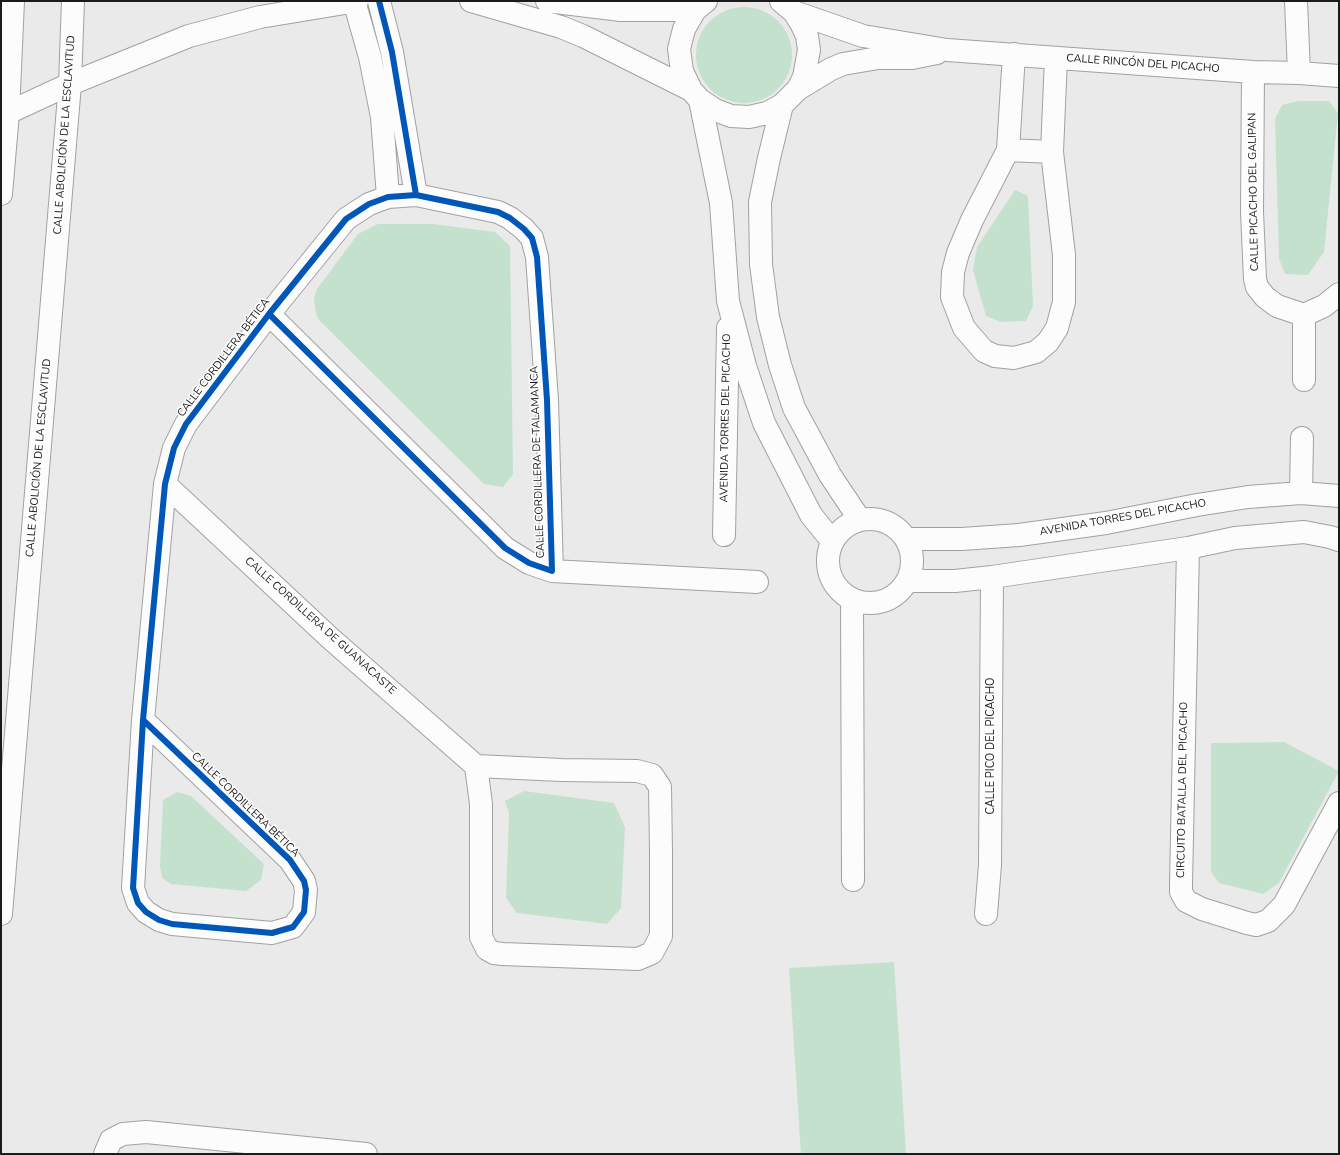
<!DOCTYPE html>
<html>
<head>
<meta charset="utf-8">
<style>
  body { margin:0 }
  #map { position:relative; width:1340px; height:1155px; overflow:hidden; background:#eaeaeb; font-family:"Nunito Sans",sans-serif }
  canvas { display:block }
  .frame { position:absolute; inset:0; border:2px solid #1b1b1b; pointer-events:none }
</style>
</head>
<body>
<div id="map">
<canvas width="1340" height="1155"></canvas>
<div class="frame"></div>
</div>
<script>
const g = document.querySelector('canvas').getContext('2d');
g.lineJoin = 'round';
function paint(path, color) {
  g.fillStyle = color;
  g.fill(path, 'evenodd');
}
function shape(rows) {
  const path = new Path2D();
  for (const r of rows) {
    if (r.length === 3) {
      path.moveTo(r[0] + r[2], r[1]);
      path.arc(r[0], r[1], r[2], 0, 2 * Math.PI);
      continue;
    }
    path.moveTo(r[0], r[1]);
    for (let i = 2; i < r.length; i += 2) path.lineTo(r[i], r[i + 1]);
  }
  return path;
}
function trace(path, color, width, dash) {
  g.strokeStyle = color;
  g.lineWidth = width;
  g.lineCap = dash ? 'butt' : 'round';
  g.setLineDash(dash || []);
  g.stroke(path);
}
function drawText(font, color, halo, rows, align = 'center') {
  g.font = font + ' "Nunito Sans",sans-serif';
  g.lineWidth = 3;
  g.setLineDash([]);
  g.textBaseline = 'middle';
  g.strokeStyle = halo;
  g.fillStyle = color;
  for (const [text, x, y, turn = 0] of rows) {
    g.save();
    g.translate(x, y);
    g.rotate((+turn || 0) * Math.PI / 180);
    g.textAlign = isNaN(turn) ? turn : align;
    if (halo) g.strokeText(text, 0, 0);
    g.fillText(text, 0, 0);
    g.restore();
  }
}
const green = shape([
  [744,55,48],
  [1298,101,1329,101,1338,113,1324,252,1308,275,1285,274,1279,259,1275,119,1282,105],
  [1015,190,1028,196,1033,306,1026,321,1001,322,986,316,973,270,977,247],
  [378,224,433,224,495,232,510,246,513,474,503,487,484,484,319,320,316,314,314,298,317,289,358,234],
  [1284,742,1339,771,1279,883,1263,894,1219,883,1211,872,1211,743],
  [524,791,614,803,625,827,621,908,607,924,517,913,506,898,509,813,505,801],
  [177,792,191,796,264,864,261,880,246,891,171,884,162,878,160,866,163,800],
  [894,962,906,1154,801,1154,789,968]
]);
const street = shape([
  [354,1,370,57,382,117,388,197],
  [471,1,561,27,583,36,691,90],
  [547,1,621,10,695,10],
  [706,1,695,10,684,29,679,49,682,71,691,90,700,100,715,110,731,116,749,117,767,113,782,105,798,89,804,77,809,50,807,36,801,23,794,12,781,1],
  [1296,1,1299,73],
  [794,12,863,36,947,50,1253,72,1299,73,1339,76],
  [1014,54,1008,150,972,220,958,253,953,272,952,297,964,328,984,351,995,356,1014,358,1036,352,1048,342,1057,328,1064,302,1064,255,1052,152,1056,58],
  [1253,72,1252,212,1255,279,1257,287,1265,297,1277,306,1304,315,1324,306,1339,294],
  [70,84,189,36,260,17,357,1],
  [798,89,831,69,843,64,878,58,912,58,937,53],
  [700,100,721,203,728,301,745,366,764,423,811,515,832,541],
  [782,105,769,158,760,202,761,264,768,317,780,365,794,408,830,475,860,520],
  [1008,150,1052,152],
  [269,314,505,548,529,563,552,571,547,400,537,257,532,238,524,229,510,218,498,212,416,195,392,52,379,1],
  [1304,380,1304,315],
  [165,484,330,638,476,766],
  [1301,493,1302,438],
  [870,561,42],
  [724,535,728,328],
  [906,539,962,539,1019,535,1106,523,1197,505,1248,497,1301,493,1339,496],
  [1188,548,1181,884,1181,892,1186,901,1202,909,1247,923,1256,925,1268,921,1284,905,1339,803],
  [552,571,757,582],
  [907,581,955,581,992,577,1188,548,1235,538,1304,532,1330,537,1339,540],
  [852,599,853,880],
  [143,720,290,860,304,881,306,890,304,912,293,927,272,933,172,924,159,920,146,912,138,903,133,888,143,720,165,484,174,448,186,424,269,314,346,219,369,204,388,197,416,195],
  [476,766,561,770,637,771,652,775,660,787,661,852,661,936,652,953,638,959,502,954,494,953,487,949,481,937,481,804,476,766],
  [986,914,990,865,992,577],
  [105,1154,111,1140,123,1134,146,1132,366,1154]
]);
const secondary = shape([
  [1,116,70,84],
  [1,194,8,113,13,1],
  [1,914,70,84,73,1]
]);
const cycleway = shape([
  [269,314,505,548,529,563,552,571,547,400,537,257,532,238,524,229,510,218,498,212,416,195,392,52,379,1],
  [143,720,290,860,304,881,306,890,304,912,293,927,272,933,172,924,159,920,146,912,138,903,133,888,143,720,165,484,174,448,186,424,269,314,346,219,369,204,388,197,416,195]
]);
const streetNames = [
  ["CALLE RINCÓN DEL PICACHO",1143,64,4],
  ["CALLE ABOLICIÓN DE LA ESCLAVITUD",65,135,-86],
  ["CALLE PICACHO DEL GALIPAN",1254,192,-91],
  ["CALLE CORDILLERA BÉTICA",224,358,-53],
  ["AVENIDA TORRES DEL PICACHO",726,418,-89],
  ["CALLE ABOLICIÓN DE LA ESCLAVITUD",39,458,-85],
  ["CALLE CORDILLERA DE TALAMANCA",538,462,-92],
  ["AVENIDA TORRES DEL PICACHO",1123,518,-10],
  ["CALLE CORDILLERA DE GUANACASTE",320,626,42],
  ["CALLE PICO DEL PICACHO",991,746,-90],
  ["CIRCUITO BATALLA DEL PICACHO",1183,790,-89],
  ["CALLE CORDILLERA BÉTICA",245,805,44]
];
paint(green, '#c4e1ce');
trace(street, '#a1a1a1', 24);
trace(secondary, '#a1a1a1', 24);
trace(street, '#fcfcfc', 22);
trace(secondary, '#fcfcfc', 22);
trace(cycleway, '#0057b8', 6);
drawText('11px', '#1b1b1b', '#fff', streetNames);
</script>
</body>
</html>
